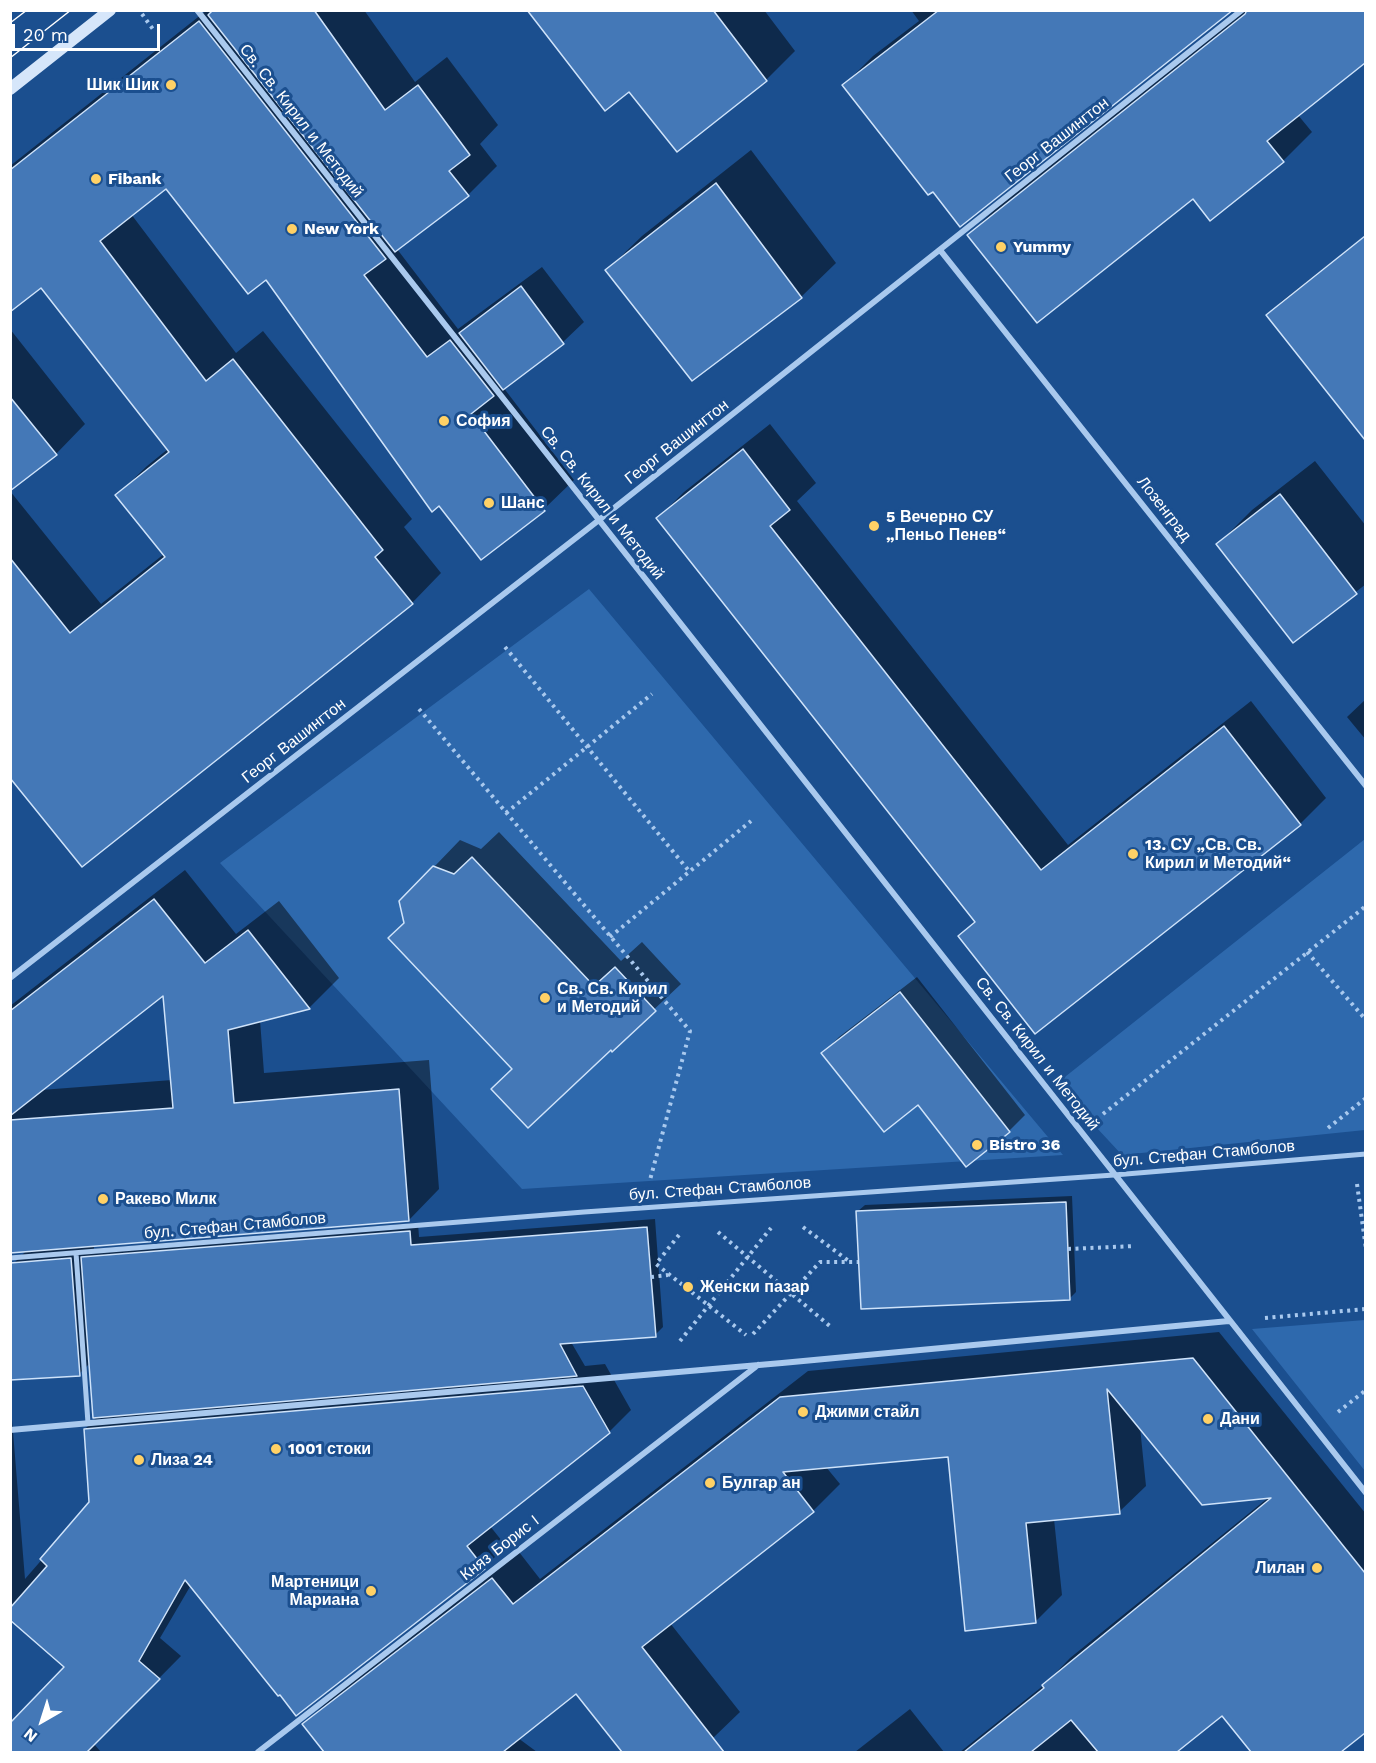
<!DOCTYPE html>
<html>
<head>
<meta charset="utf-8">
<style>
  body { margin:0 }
  #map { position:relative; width:1376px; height:1763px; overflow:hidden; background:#1b4f8f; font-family:"Work Sans",sans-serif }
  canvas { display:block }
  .frame { position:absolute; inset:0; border:12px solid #fff; pointer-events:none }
  .north { position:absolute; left:12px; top:1691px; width:60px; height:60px; -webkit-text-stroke:4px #1b4f8f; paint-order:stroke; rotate:219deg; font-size:16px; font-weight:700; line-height:24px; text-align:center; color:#fff }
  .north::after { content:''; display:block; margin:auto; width:21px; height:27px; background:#fff; clip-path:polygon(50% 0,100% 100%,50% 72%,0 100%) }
  .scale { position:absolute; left:12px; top:24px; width:148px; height:27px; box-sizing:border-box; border:3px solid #fff; border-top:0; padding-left:8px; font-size:18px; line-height:21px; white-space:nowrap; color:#fff; -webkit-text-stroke:4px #1b4f8f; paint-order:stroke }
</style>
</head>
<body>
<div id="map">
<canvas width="1376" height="1763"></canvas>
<div class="frame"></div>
<div class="north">N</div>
<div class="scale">20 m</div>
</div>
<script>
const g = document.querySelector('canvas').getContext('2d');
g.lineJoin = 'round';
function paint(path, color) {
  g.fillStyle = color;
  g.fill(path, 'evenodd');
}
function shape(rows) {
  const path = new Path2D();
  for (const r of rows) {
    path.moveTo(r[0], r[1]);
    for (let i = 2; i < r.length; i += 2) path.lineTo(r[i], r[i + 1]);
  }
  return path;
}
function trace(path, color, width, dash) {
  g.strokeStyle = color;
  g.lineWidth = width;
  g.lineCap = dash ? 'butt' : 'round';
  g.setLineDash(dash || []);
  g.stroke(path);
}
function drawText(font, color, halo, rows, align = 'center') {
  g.font = font + ' "Work Sans",sans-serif';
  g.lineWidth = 6;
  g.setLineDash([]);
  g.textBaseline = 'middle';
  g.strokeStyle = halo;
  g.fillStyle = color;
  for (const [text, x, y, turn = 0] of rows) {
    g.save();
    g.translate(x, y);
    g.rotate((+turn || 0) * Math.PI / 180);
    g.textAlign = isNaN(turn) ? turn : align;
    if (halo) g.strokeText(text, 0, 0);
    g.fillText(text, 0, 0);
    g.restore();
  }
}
const green = shape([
  [589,589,1063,1155,522,1189,220,863],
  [1365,839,1365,1130,1122,1155,1056,1084],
  [1365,1320,1366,1320,1365,1471,1252,1329]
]);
const shadow = shape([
  [207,10,364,10,415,82,447,57,498,125,480,144,497,166,468,195,397,249,458,329,542,267,584,322,563,342,503,387,574,480,544,509,481,558,267,278,166,187,131,214,236,353,263,331,412,519,404,527,441,573,412,603,10,662,10,491,101,604,164,554,117,495,147,466,168,449,42,285,10,310,10,166],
  [529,10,764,10,795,51,766,80,677,150,629,90],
  [911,10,1231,10,844,85,873,56,919,21],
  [1244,10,1366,10,1366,61,1298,115,1312,132,1283,161,1193,197,969,235,998,206],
  [751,150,836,263,801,297,693,379,607,270,642,236],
  [1366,235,1366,434,1364,435,1268,315,1282,301],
  [10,329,85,424,56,454,10,489],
  [770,424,816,483,797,501,1068,845,1251,701,1326,798,1300,824,960,936,976,920,658,518,684,492],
  [1315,461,1366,526,1366,584,1293,641,1218,544,1252,510],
  [1366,699,1366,740,1347,717],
  [499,832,621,961,642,942,681,984,612,1049,513,1068,406,923,434,867,460,840,481,849],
  [185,870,236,934,279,901,339,978,309,1008,260,1020,264,1073,429,1060,439,1189,409,1220,94,1245,94,1249,418,1223,419,1237,655,1219,663,1327,655,1335,571,1342,585,1366,605,1364,631,1410,609,1432,490,1526,506,1546,484,1568,191,1585,160,1638,181,1656,94,1744,101,1752,10,1752,10,1725,67,1667,10,1618,10,1395,25,1579,91,1503,85,1429,99,1415,90,1363,79,1374,10,1379,10,1263,15,1262,27,1250,10,1223,10,1006],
  [164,993,172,1080,41,1090],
  [917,977,1025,1115,1009,1131,918,1103,823,1053,839,1037],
  [1072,1196,1076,1292,1069,1299,858,1211,865,1205],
  [1219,1332,1366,1514,1366,1730,1338,1752,1253,1752,1222,1714,1202,1727,1170,1752,960,1752,1044,1685,1070,1658,1269,1497,1140,1427,1146,1486,1119,1512,1054,1519,1062,1595,1035,1622,949,1455,826,1467,840,1484,813,1511,670,1623,740,1712,713,1738,695,1752,624,1752,577,1691,518,1738,537,1752,326,1752,304,1724,331,1698,519,1552,540,1579,808,1371],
  [910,1709,944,1752,855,1752]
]);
const building = shape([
  [213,10,314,10,385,110,418,85,470,155,449,171,469,196,395,252,208,15,213,10],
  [527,10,713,10,767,81,677,152,629,92,605,111,527,10],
  [939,10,1233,10,960,227,933,192,928,195,842,85,939,10],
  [1247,10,1365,10,1365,63,1267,141,1284,162,1210,221,1193,199,1037,323,967,235,1245,14,1247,10],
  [199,21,386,259,364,275,427,357,450,340,494,396,471,414,545,511,481,560,439,506,432,512,266,280,248,294,166,189,100,241,206,381,233,359,383,550,375,557,413,604,82,867,10,778,10,558,70,633,165,557,115,495,169,452,41,288,10,312,10,170,199,21],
  [716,183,802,298,692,381,605,270,716,183],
  [1365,236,1365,440,1266,315,1365,236],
  [521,286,564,344,503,390,459,333,521,286],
  [10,397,57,455,10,491,10,397],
  [743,449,790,510,770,526,1041,870,1224,726,1301,825,1035,1034,958,936,975,922,656,518,743,449],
  [1280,494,1357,594,1293,643,1216,544,1280,494],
  [472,857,594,986,615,967,656,1011,612,1052,611,1050,528,1128,491,1089,512,1069,388,938,404,923,399,901,433,866,454,874,472,857],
  [154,899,205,963,248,930,310,1009,228,1030,234,1103,399,1089,409,1221,10,1253,10,1120,173,1108,163,996,10,1116,10,1011,154,899],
  [900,992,1010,1132,966,1167,918,1105,884,1132,821,1053,900,992],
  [1066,1202,1070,1300,861,1309,856,1211,1066,1202],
  [647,1227,656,1337,560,1344,577,1376,93,1418,81,1257,410,1231,411,1245,647,1227],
  [71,1258,80,1376,10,1380,10,1263,71,1258],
  [1193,1358,1365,1573,1365,1733,1341,1752,1251,1752,1222,1716,1177,1752,1098,1752,1071,1720,1031,1752,964,1752,1044,1688,1042,1685,1271,1498,1202,1505,1107,1389,1120,1514,1026,1523,1036,1623,965,1631,948,1457,783,1472,814,1512,642,1647,724,1752,622,1752,576,1694,503,1752,324,1752,302,1724,492,1578,513,1604,780,1397,1193,1358],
  [583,1386,610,1433,467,1546,485,1569,296,1716,280,1695,278,1696,185,1580,139,1661,160,1679,87,1752,10,1752,10,1723,64,1667,10,1620,10,1608,47,1566,40,1559,89,1502,84,1429,583,1386]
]);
const path = shape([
  [142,14,155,32],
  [505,647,689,871],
  [419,709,690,1031,650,1180],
  [506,813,652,694],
  [610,937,751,821],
  [1307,952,1366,1020],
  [1103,1114,1366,906],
  [1328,1128,1366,1098],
  [1357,1184,1366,1249],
  [803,1227,850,1262],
  [718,1232,831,1327],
  [679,1235,656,1264,746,1335],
  [1068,1249,1135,1246],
  [651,1277,668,1275],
  [1265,1318,1366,1309],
  [753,1334,820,1262,858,1262],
  [680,1341,771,1228],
  [1338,1412,1366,1390]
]);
const pedestrian = shape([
  [76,1253,88,1423],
  [10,1258,584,1212,1114,1175,1366,1154]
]);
const minor = shape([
  [197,10,1366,1493],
  [940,250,1366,786],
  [10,978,599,520,1242,10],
  [10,1430,782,1363,1229,1321],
  [258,1752,758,1365]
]);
const secondary = shape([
  [10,89,110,10]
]);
const tram = shape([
  [10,23,27,10],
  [10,58,71,10]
]);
const markers = [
  [171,85,6,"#ffd166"],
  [96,179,6,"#ffd166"],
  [292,229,6,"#ffd166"],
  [1001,247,6,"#ffd166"],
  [444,421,6,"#ffd166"],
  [489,503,6,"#ffd166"],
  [874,526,6,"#ffd166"],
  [1133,854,6,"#ffd166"],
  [545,998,6,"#ffd166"],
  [977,1145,6,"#ffd166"],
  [103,1199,6,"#ffd166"],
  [688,1287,6,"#ffd166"],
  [803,1412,6,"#ffd166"],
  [1208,1419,6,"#ffd166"],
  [276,1449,6,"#ffd166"],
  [139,1460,6,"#ffd166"],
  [710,1483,6,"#ffd166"],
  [1317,1568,6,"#ffd166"],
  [371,1591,6,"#ffd166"]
];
const poiNames = [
  ["Шик Шик",159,85,"right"],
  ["Fibank",108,179],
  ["New York",304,229],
  ["Yummy",1013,247],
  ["София",456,421],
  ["Шанс",501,503],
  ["5 Вечерно СУ",886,517],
  ["„Пеньо Пенев“",886,535],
  ["13. СУ „Св. Св.",1145,845],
  ["Кирил и Методий“",1145,863],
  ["Св. Св. Кирил",557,989],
  ["и Методий",557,1007],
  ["Bistro 36",989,1145],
  ["Ракево Милк",115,1199],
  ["Женски пазар",700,1287],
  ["Джими стайл",815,1412],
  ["Дани",1220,1419],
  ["1001 стоки",288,1449],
  ["Лиза 24",151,1460],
  ["Булгар ан",722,1483],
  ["Лилан",1305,1568,"right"],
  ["Мартеници",359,1582,"right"],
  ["Мариана",359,1600,"right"]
];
const streetNames = [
  ["Св. Св. Кирил и Методий",301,121,52],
  ["Георг Вашингтон",1057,140,-38],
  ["Георг Вашингтон",677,442,-38],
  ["Св. Св. Кирил и Методий",602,503,52],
  ["Лозенград",1164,509,52],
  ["Георг Вашингтон",294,741,-38],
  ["Св. Св. Кирил и Методий",1037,1054,52],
  ["бул. Стефан Стамболов",1204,1154,-5],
  ["бул. Стефан Стамболов",720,1189,-4],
  ["бул. Стефан Стамболов",235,1226,-5],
  ["Княз Борис I",500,1548,-38]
];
paint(green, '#2e69ad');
paint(shadow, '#0007');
paint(building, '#4478b7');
trace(building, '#cfe3fa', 1.5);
trace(path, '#a9c9ee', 4, [3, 4.5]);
trace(pedestrian, '#a9c9ee', 5);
trace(minor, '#a9c9ee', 6);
trace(secondary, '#d6e6fa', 12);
trace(tram, '#fff', 1.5);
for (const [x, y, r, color] of markers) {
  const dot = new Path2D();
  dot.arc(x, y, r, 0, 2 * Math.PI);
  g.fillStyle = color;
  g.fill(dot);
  trace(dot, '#1b4f8f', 2);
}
drawText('bold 16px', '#fff', '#1b4f8f', poiNames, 'left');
drawText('16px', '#fff', '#1b4f8f', streetNames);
</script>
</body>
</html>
